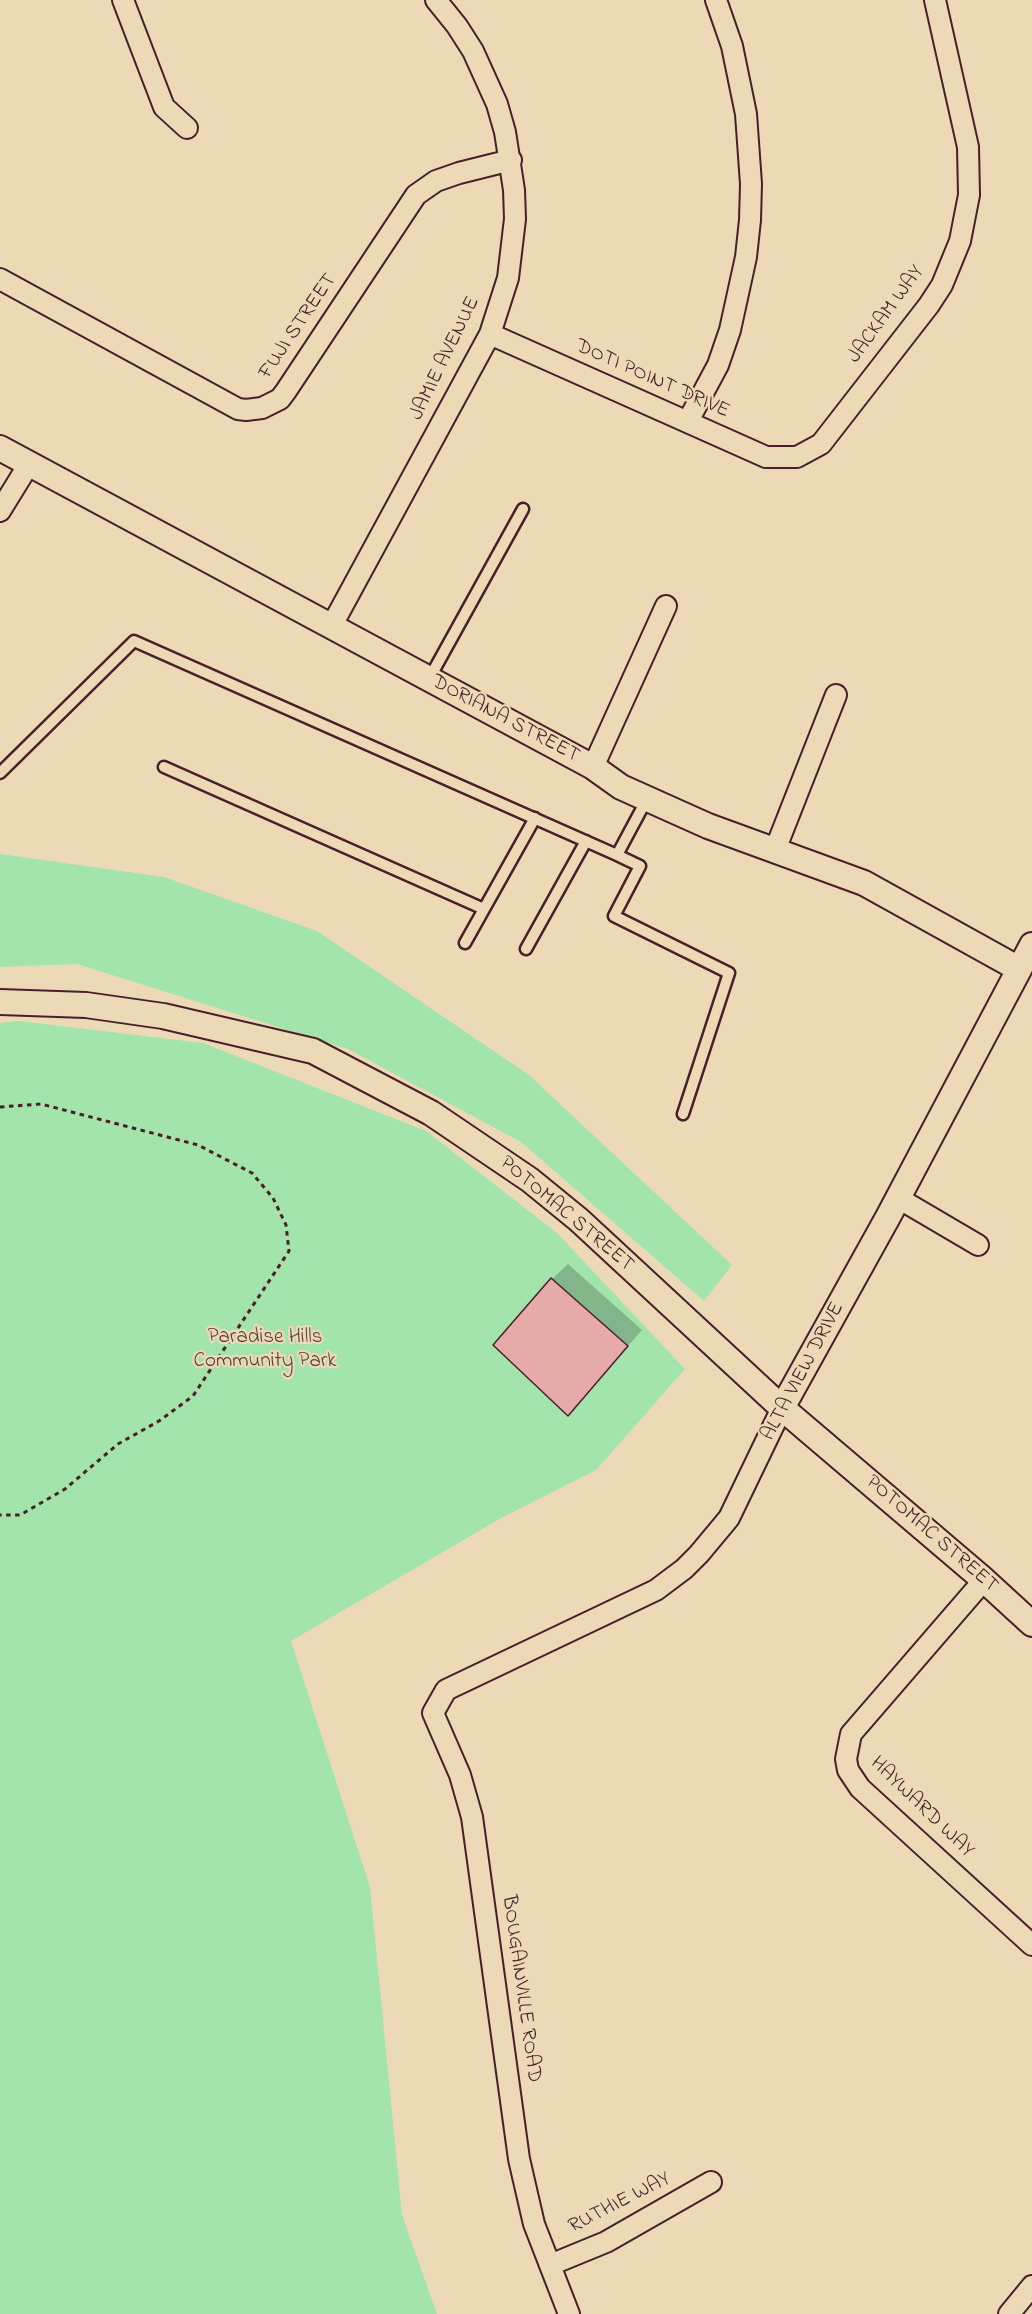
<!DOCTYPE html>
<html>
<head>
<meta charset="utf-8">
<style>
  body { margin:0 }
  canvas { display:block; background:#ecdab7 }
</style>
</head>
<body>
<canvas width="1032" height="2314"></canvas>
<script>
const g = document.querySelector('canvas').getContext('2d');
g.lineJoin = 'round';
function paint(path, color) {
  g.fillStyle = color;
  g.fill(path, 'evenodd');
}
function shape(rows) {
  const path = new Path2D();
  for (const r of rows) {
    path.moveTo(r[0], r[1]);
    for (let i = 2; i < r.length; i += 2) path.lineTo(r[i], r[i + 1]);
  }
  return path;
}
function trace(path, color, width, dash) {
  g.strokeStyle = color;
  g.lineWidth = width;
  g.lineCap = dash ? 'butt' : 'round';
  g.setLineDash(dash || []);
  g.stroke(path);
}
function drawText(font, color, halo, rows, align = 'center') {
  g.font = font + ' "Indie Flower",sans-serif';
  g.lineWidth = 4.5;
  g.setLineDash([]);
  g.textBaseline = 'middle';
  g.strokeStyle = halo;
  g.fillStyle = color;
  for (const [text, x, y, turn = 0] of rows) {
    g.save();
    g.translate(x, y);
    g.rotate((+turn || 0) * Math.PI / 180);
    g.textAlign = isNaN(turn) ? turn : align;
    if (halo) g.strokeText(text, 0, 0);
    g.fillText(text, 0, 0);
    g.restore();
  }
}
const green = shape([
  [0,854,164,877,317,931,529,1075,732,1265,704,1301,521,1142,348,1049,77,964,0,967],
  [19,1021,203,1043,426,1131,557,1233,685,1369,596,1470,501,1518,291,1641,370,1887,402,2215,437,2314,0,2314,0,1023]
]);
const shadow = shape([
  [568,1264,642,1330,568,1414,552,1279]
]);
const building = shape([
  [551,1278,628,1346,568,1416,493,1345,551,1278]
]);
const path = shape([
  [0,1107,41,1104,198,1145,252,1173,273,1198,286,1225,289,1251,193,1396,159,1421,118,1444,65,1489,20,1515,0,1515]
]);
const service = shape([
  [429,679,523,509],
  [164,767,484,909],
  [0,773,134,641,617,855],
  [647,799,617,855,640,866,614,916,729,973,683,1114],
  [465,943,535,818],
  [526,949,586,841]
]);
const minor = shape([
  [123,0,164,107,187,128],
  [0,279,238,409,246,410,262,408,280,399,286,391,416,195,436,181,459,173,511,160],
  [490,334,766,457,797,457,821,444,929,305,942,285,960,241,969,195,968,147,935,0],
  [688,421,718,365,730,330,746,257,750,220,751,184,746,114,732,46,716,0],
  [0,511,29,464],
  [331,627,490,334,508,278,515,219,514,190,505,132,497,104,473,51,457,26,436,0],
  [593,767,666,606],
  [775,850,836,695],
  [898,1198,978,1245],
  [984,1580,851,1734,846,1759,848,1770,860,1788,1032,1945],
  [550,2265,606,2242,711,2182],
  [569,2314,534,2224,519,2159,472,1817,460,1775,433,1713,446,1690,656,1590,684,1569,699,1554,729,1518,782,1408],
  [1009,2314,1032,2286]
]);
const tertiary = shape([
  [0,448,593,767,621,787,708,826,864,883,1019,969],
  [0,1002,86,1005,163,1016,313,1051,431,1113,530,1180,579,1220,782,1408,984,1580,1032,1624],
  [782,1408,888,1217,1032,945]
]);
const streetNames = [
  ["JACKAM WAY",887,315,-54],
  ["FUJI STREET",299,327,-56],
  ["JAMIE AVENUE",446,359,-64],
  ["DOTI POINT DRIVE",652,380,24],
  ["DORIANA STREET",505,720,28],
  ["POTOMAC STREET",566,1215,40],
  ["ALTA VIEW DRIVE",804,1372,-62],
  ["POTOMAC STREET",931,1535,41],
  ["HAYWARD WAY",921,1808,44],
  ["BOUGAINVILLE ROAD",520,1989,82],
  ["RUTHIE WAY",620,2204,-27]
];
const parkNames = [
  ["Paradise Hills",265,1339],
  ["Community Park",265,1363]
];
paint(green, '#a3e3ac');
paint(shadow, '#0003');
paint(building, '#e6aaa8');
trace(building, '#4a1f2b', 1.5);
trace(service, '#4a1f2b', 15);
trace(minor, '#4a1f2b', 24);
trace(tertiary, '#4a1f2b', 28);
trace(path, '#4a1f2b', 3, [4.5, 4.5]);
trace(service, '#ecdab7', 10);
trace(minor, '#ecdab7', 20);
trace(tertiary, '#ecdab7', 24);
drawText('21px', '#4a1f2b', '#ecdab7', streetNames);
drawText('21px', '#573c3e', '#ecdab7', parkNames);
</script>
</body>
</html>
